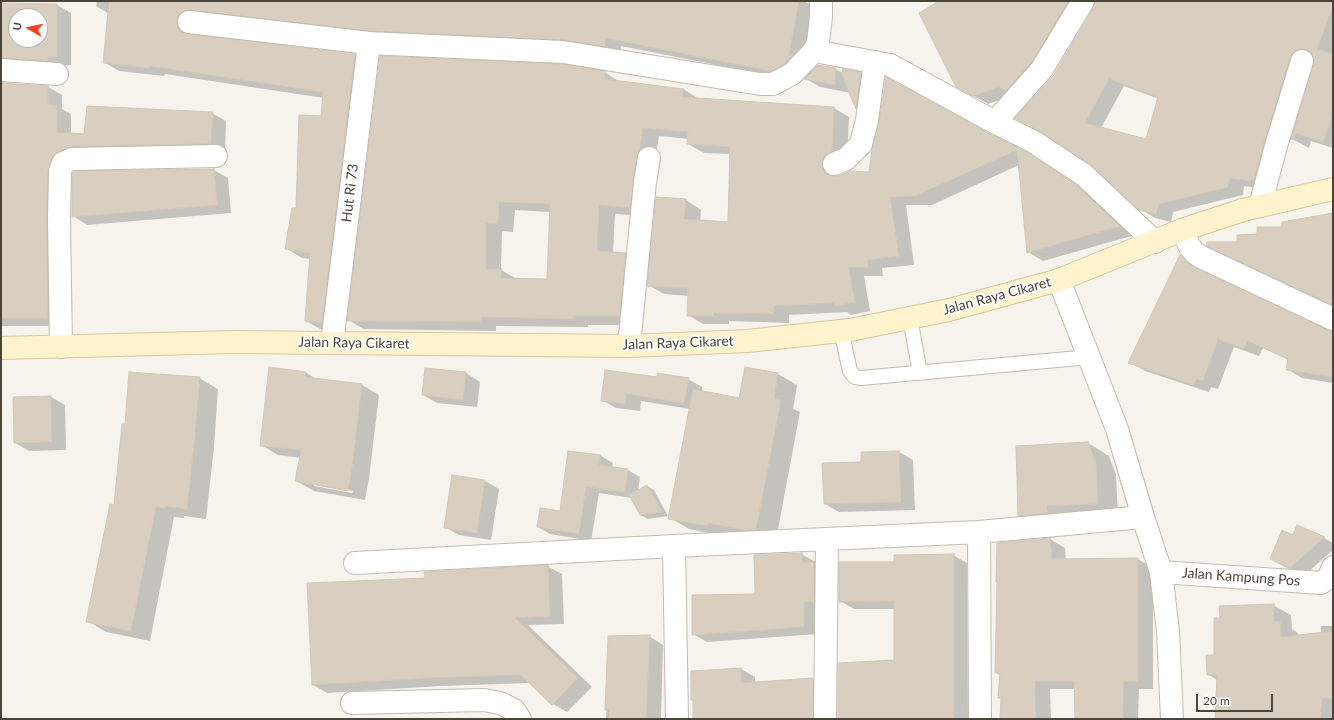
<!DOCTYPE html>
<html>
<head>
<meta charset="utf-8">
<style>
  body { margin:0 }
  #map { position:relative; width:1334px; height:720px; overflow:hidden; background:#f6f3ec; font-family:Lato,sans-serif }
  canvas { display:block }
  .frame { position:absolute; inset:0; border:2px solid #4b4439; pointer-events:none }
  .north { position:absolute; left:8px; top:8px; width:40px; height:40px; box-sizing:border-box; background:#fff; border:1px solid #b7b4b0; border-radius:50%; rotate:279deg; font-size:11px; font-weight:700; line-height:16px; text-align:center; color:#4b4439 }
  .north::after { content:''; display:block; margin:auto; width:14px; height:18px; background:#fc3f1d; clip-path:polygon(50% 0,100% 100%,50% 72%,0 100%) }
  .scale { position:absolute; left:1196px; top:694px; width:77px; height:18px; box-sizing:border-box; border:2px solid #4b4439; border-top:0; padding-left:5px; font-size:12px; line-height:14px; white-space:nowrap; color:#4b4439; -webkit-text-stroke:3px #fff; paint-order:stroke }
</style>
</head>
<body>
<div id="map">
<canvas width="1334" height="720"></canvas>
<div class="frame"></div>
<div class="north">U</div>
<div class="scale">20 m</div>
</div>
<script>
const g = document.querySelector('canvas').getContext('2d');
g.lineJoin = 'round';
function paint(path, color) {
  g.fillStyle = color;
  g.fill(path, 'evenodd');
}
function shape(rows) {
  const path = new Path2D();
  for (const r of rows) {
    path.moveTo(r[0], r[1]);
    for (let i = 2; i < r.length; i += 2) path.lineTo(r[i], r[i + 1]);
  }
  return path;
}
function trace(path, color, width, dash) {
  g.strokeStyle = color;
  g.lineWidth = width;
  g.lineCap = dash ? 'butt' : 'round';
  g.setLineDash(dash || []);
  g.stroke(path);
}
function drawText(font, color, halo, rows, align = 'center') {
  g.font = font + ' Lato,sans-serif';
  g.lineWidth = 3.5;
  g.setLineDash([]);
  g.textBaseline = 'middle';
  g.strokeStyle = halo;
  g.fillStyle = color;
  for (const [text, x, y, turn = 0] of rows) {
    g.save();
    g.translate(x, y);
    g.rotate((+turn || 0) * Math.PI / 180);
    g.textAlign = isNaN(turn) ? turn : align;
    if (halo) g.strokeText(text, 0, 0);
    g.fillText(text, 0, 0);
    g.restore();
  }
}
const shadow = shape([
  [97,1,804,1,815,7,804,63,787,79,621,46,621,54,192,29,193,36,355,55,370,64,337,331,322,330,306,321,311,259,302,258,287,249,322,117,324,98,165,74,164,76,119,71,104,62,109,14,96,6],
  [941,1,1088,1,1013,95,988,104,972,95],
  [1096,1,1333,1,1333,148,1311,141,1309,148,1292,139,1315,64,1314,56,1308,60,1264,189,1244,186,1243,195,1173,212,1171,222,1155,218,1140,209,1053,76,1095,8],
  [1124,86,1159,99,1147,140,1101,128],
  [1,5,57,5,71,13,71,65,62,65,2,78,4,84,48,87,62,95,62,109,71,114,71,134,85,135,212,113,226,121,225,151,68,163,62,326,1,326],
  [16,16,40,16,40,40,16,40],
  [835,69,843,73,861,73,875,82,870,116,857,108,851,93,820,87,806,79],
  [604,72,620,82,683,89,699,99,834,108,849,117,847,160,837,172,838,177,870,174,992,136,1044,163,1092,195,1135,235,1043,261,1028,252,1019,165,932,205,906,205,914,265,882,268,883,276,864,276,870,311,851,315,847,312,789,315,789,323,729,321,729,324,703,324,688,315,689,296,664,294,648,285,686,200,701,210,700,221,729,223,730,154,704,153,688,144,689,139,659,136,646,216,615,214,613,253,625,254,641,263,635,325,588,325,588,327,496,326,496,331,364,329,348,320],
  [515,210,550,212,548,280,517,279,501,270,502,231,513,232],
  [214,170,228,178,231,213,87,225,73,216],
  [1330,213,1333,213,1333,306,1223,254,1208,245,1238,243,1258,235,1330,215],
  [1181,257,1196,265,1203,273,1327,331,1333,332,1333,383,1302,378,1287,369,1289,360,1263,348,1259,356,1234,347,1218,389,1211,387,1209,392,1145,371,1130,362],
  [426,369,466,373,480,382,477,407,437,403,423,395],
  [305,372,318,380,362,385,379,395,369,478,365,500,314,491,296,481,301,458,278,455,261,445],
  [314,484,353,491,352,493,314,486],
  [778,374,797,385,793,409,800,412,776,540,727,537,689,529,670,518,690,409,641,401,640,411,616,408,602,400,658,378,688,379,702,387,702,392,740,399],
  [199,378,218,389,214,447,206,519,184,516,184,518,174,517,150,641,106,632,88,621,115,506],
  [51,397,65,405,66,450,29,451,15,443],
  [1088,443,1109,456,1116,475,1118,515,1040,527,1019,515],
  [899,452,913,460,915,510,839,512,825,504,862,463],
  [601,456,613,463,612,468,628,470,640,477,638,491,647,486,654,490,668,516,648,519,640,515,631,498,599,493,591,541,550,534,538,527,561,513],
  [485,481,499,489,491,540,459,535,445,527],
  [1297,527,1324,538,1333,543,1333,550,1305,575,1285,567,1271,559,1294,536],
  [1050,539,1065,548,1066,560,1138,559,1153,568,1153,689,1139,689,1138,719,1076,719,1075,689,1050,689,1051,719,1001,719,1002,699,999,697,1000,675,996,673],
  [801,554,816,562,816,564,828,571,818,634,707,642,693,634,756,595],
  [953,555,967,563,968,719,839,719,895,661,895,609,854,609,840,601,895,562],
  [547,566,562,574,564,624,528,625,592,687,567,712,553,704,530,683,441,686,327,693,313,685],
  [1273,605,1291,615,1292,629,1298,633,1298,636,1321,633,1321,626,1333,626,1333,719,1216,719,1217,680,1208,674,1215,656,1221,619],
  [649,636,663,645,661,719,606,719,609,637],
  [741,669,755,677,755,683,813,679,827,687,827,719,694,719]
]);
const building = shape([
  [109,1,799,1,789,55,793,55,784,64,771,71,605,38,605,46,564,40,370,31,190,10,184,11,179,14,177,20,177,27,181,32,188,34,355,54,322,323,305,321,310,253,285,249,292,208,296,208,299,115,321,116,323,92,149,66,149,68,103,63,109,1],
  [939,1,1068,1,1032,62,1005,91,999,87,973,96,956,87,919,13,939,1],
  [1095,1,1333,1,1333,6,1317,49,1333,54,1333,113,1323,142,1296,133,1294,140,1291,139,1314,64,1314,58,1311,52,1305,49,1299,49,1293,52,1290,57,1264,142,1254,179,1249,181,1230,178,1228,187,1159,204,1156,214,1139,210,1091,165,1041,132,1015,118,1053,76,1094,7,1095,1],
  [1109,79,1158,97,1146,139,1085,123,1109,79],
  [1,3,57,4,57,57,48,57,48,61,1,58,1,3],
  [16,16,40,16,40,40,16,40,16,16],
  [380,56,562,64,605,71,605,79,684,89,682,97,834,107,832,151,824,156,822,163,823,169,826,174,833,176,839,176,850,171,869,172,872,150,879,122,886,77,992,135,1028,153,1076,185,1120,226,1027,253,1017,150,915,196,890,197,899,256,867,260,868,267,849,268,855,302,835,306,834,303,774,306,774,314,714,313,713,316,687,316,688,288,647,286,656,197,686,199,684,219,728,222,730,147,687,144,688,132,643,128,640,149,637,156,630,208,599,205,597,251,626,253,619,316,573,316,573,319,481,317,480,322,347,321,380,56],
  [499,202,550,204,547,279,501,278,502,269,486,269,486,223,498,224,499,202],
  [818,65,836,68,835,85,804,79,818,65],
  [843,69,861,72,856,109,842,75,843,69],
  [1,83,48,86,48,104,57,105,57,132,84,134,87,106,213,112,211,144,72,146,58,152,54,155,48,171,46,219,48,318,1,318,1,83],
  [214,169,217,205,72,217,72,173,75,171,214,169],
  [1333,213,1333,305,1206,246,1207,242,1237,242,1237,235,1257,234,1257,227,1282,227,1282,222,1333,213],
  [1180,255,1188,263,1196,268,1328,330,1333,331,1333,377,1286,370,1288,359,1248,341,1244,349,1218,339,1203,381,1196,379,1194,385,1128,363,1180,255],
  [269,367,306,372,305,377,362,384,352,468,348,491,295,481,301,450,260,446,269,367],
  [745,367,778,373,774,399,781,400,756,530,745,530,708,523,708,526,668,519,693,389,739,398,745,367],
  [425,368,466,372,463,400,422,395,425,368],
  [605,370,657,377,657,373,689,378,684,403,627,394,625,404,601,401,605,370],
  [129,372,200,377,195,436,187,509,165,506,165,508,156,507,131,631,86,622,110,504,114,505,122,424,125,424,129,372],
  [51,396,52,442,14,443,13,397,51,396],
  [1088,442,1096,463,1098,504,1047,506,1048,513,1018,516,1016,446,1088,442],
  [568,451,601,455,599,465,628,469,625,492,586,487,579,534,537,527,540,508,560,511,568,451],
  [899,451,901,502,824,504,822,463,861,462,861,452,899,451],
  [452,475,485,480,477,533,444,528,452,475],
  [647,485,662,512,640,515,629,495,647,485],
  [1297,525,1325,537,1290,568,1270,559,1282,530,1293,535,1297,525],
  [1050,538,1052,559,1138,558,1138,681,1124,681,1123,719,1075,719,1074,681,1035,681,1036,719,1000,719,1001,698,998,698,1000,673,995,673,997,582,996,582,997,543,1050,538],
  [802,553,802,562,814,562,814,602,804,602,804,627,692,635,692,595,755,594,754,555,802,553],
  [954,554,954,719,838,719,838,663,894,660,894,601,839,602,839,562,894,562,894,555,954,554],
  [548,565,550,616,515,618,578,678,552,705,521,675,426,678,312,685,307,583,425,578,424,572,548,565],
  [1274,604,1274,621,1280,621,1281,637,1333,631,1333,699,1322,698,1320,719,1215,719,1217,675,1207,675,1206,655,1214,655,1214,618,1220,618,1219,606,1274,604],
  [650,635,646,719,609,719,609,710,605,710,608,636,650,635],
  [741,668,741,683,813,678,813,719,693,719,693,700,691,700,691,671,741,668]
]);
const service = shape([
  [910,318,920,373],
  [841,330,850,371,855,377,861,378,1090,357]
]);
const minor = shape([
  [189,22,369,43,563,52,760,84,773,84,792,74,814,51,818,42,821,17,821,1],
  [814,51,890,65,998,124,1034,142,1084,175,1155,242],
  [1,70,57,74],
  [995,122,1042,69,1083,1],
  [834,164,846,159,861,144,867,120,875,62],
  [1260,206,1276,146,1302,61],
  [1182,230,1190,247,1195,253,1201,257,1333,319],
  [1059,280,1117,429,1143,517,1161,572,1168,631,1172,719],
  [332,343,369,43],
  [629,346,645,182,649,158],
  [61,347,59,219,60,171,63,163,72,159,216,156],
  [979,532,980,719],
  [355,563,674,546],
  [1161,572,1321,583,1329,577,1333,567],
  [352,703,484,700,500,703,514,710,520,719],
  [677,719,674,546,979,532,1143,517],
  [825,719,827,539]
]);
const secondary = shape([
  [1,348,234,342,629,346,748,341,850,330,949,310,1059,280,1182,230,1243,210,1333,189]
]);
const streetNames = [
  ["Hut Ri 73",350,193,-83],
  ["Jalan Raya Cikaret",997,296,-15],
  ["Jalan Raya Cikaret",354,343,1],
  ["Jalan Raya Cikaret",678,343,-2],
  ["Jalan Kampung Pos",1241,577,4]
];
paint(shadow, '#0003');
paint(building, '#d8cfc1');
trace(building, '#d3c7b4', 1);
trace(service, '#c2bbae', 16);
trace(minor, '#c2bbae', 24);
trace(secondary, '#d6c79b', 24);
trace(service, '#fff', 14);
trace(minor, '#fff', 22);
trace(secondary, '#fff3cd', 22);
drawText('14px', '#4b4439', '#fff', streetNames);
</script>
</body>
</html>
